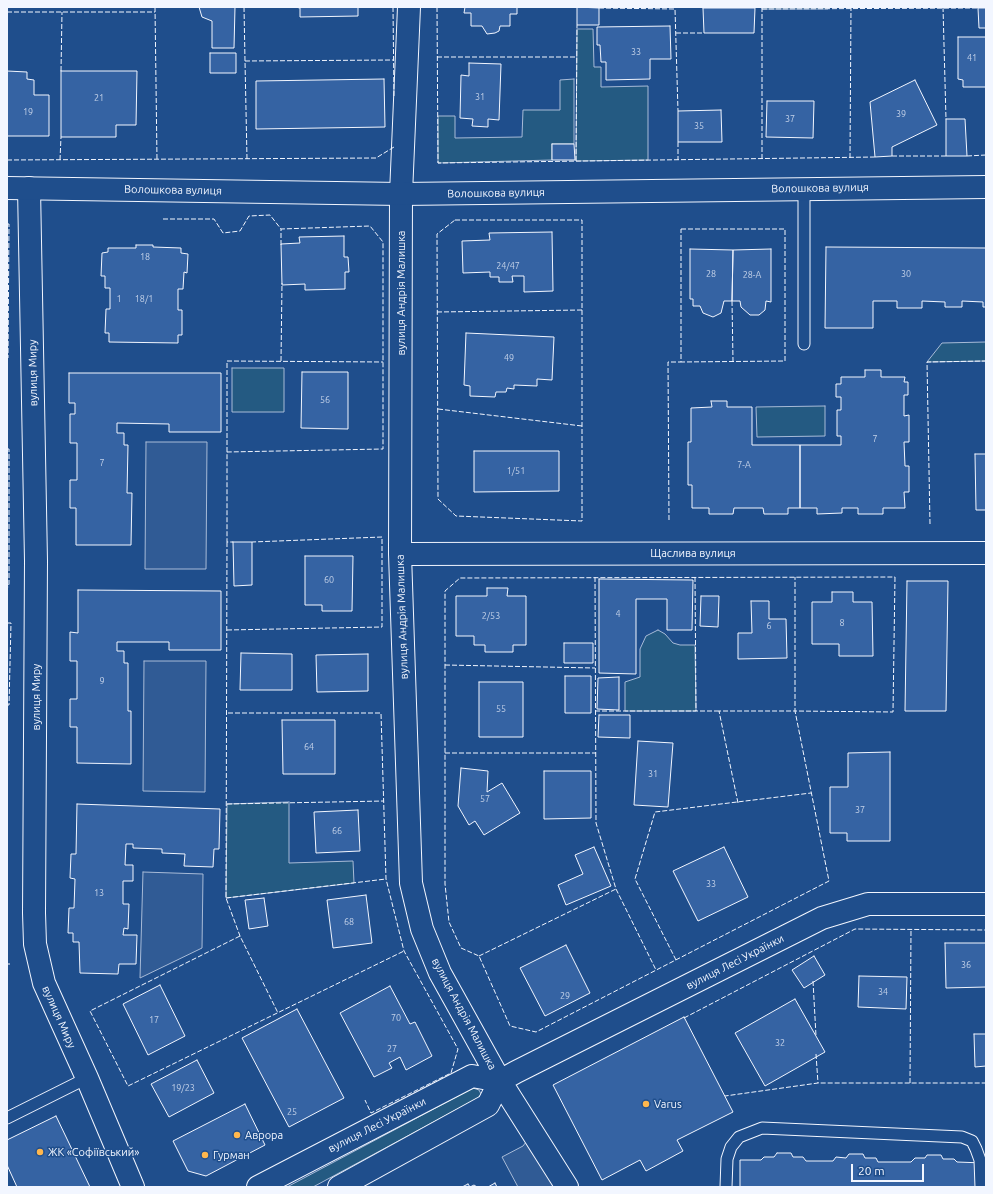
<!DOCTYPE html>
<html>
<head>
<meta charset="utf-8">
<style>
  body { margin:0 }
  #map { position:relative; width:993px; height:1194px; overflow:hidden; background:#1f4e8c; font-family:Ubuntu,sans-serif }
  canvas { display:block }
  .frame { position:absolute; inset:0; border:8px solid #f2f6ff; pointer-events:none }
  .scale { position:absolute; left:851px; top:1164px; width:73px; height:18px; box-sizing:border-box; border:2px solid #f2f6ff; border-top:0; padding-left:5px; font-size:12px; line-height:14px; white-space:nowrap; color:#f2f6ff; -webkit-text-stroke:3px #1f4e8c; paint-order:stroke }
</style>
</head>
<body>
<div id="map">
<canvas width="993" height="1194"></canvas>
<div class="frame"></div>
<div class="scale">20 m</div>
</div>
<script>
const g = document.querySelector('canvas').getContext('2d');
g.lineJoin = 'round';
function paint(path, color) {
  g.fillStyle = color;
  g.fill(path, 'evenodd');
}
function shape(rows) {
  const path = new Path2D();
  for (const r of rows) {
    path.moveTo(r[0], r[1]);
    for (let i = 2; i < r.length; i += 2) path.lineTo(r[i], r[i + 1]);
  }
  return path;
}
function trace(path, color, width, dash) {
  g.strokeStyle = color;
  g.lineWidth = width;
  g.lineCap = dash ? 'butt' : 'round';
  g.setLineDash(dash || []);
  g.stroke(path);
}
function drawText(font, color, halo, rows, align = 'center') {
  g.font = font + ' Ubuntu,sans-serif';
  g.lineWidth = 3;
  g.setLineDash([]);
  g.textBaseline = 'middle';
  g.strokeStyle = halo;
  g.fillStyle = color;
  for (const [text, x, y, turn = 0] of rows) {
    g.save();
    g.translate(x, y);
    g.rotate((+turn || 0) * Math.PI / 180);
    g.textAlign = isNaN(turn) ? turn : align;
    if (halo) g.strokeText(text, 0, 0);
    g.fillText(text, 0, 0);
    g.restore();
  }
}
const green = shape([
  [762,7,828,7,828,9,762,9,762,7],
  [577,29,593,29,594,67,601,67,601,87,648,86,648,160,576,161,577,29],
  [574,79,574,144,552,144,552,160,438,163,438,116,455,116,455,138,522,137,523,110,560,110,560,80,574,79],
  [986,342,986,361,927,362,942,343,986,342],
  [232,368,284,368,284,412,232,412,232,368],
  [825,406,825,436,757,437,756,407,825,406],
  [658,630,665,634,673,643,680,645,695,645,696,711,625,711,625,682,640,677,640,649,646,636,658,630],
  [289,802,289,863,353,861,354,883,226,898,227,804,289,802],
  [473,1088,479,1090,481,1094,478,1098,313,1187,287,1187,473,1088]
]);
const parking = shape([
  [146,442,207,442,206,569,145,569,146,442],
  [144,661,206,661,205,792,143,791,144,661],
  [143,872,203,874,202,948,140,978,143,872],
  [526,1142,558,1187,518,1187,502,1157,523,1146,526,1142]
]);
const building = shape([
  [199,7,235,7,234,48,212,48,212,21,202,17,199,7],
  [295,7,358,7,358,16,300,17,300,8,295,7],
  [465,7,517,7,517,14,510,14,510,26,500,26,499,31,495,33,487,34,482,26,471,26,471,13,464,13,465,7],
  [577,7,599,8,599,25,577,25,577,7],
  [703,8,755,8,754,33,704,33,703,8],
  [978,8,986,8,986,28,979,28,978,8],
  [670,26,671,59,650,59,650,79,606,80,606,62,601,62,600,45,597,45,597,27,670,26],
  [958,37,986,37,986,87,963,87,963,80,958,79,958,37],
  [210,53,236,53,236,73,210,73,210,53],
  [469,63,501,64,499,120,488,119,488,127,472,126,473,119,460,118,461,75,469,76,469,63],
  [7,71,27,72,27,79,34,80,34,95,49,95,49,136,7,136,7,71],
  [61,71,137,71,136,125,116,125,116,137,61,137,61,71],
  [384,79,385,127,256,129,256,81,384,79],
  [915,80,937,125,892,147,892,156,875,157,870,102,915,80],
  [767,101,814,101,813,138,766,137,767,101],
  [721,110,722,142,678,142,678,111,721,110],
  [946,119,965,119,967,156,946,156,946,119],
  [552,144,574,144,575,160,552,160,552,144],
  [552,232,553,291,524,292,524,276,512,276,513,282,499,282,499,277,490,277,490,272,463,273,462,241,490,240,489,233,552,232],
  [344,236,344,257,348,257,349,272,345,272,345,289,305,290,305,284,282,285,281,244,300,243,299,237,344,236],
  [136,245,153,245,153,247,181,248,181,253,188,254,187,273,184,272,183,289,178,289,178,310,182,310,182,335,178,335,178,343,109,342,109,333,105,333,106,309,110,309,110,288,105,288,105,276,101,276,102,253,108,252,108,248,136,248,136,245],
  [826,247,986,248,986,307,983,307,983,302,962,301,962,307,945,307,945,302,922,301,922,308,897,308,897,301,873,301,873,328,825,328,826,247],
  [690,249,733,250,732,301,724,301,721,313,713,317,703,313,700,306,693,306,693,299,690,299,690,249],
  [771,249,771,302,766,301,765,310,759,315,750,315,741,307,740,301,732,301,733,250,771,249],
  [466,333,554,337,552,380,537,379,537,386,514,385,514,389,507,388,506,392,496,392,495,397,470,396,470,386,464,385,466,333],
  [865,370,881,370,881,377,905,377,904,382,908,382,908,395,904,395,904,416,909,415,909,442,904,442,905,466,909,466,909,492,904,492,905,508,883,508,883,514,858,514,858,508,842,508,842,513,817,514,817,508,800,508,800,445,841,445,841,436,837,436,837,410,841,410,841,397,836,397,836,384,841,384,841,377,865,377,865,370],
  [302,372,348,372,348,429,301,428,302,372],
  [69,373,221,373,221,432,169,432,169,424,117,423,117,433,124,433,124,445,128,445,127,493,132,493,131,545,76,545,76,508,70,508,70,480,77,480,77,443,70,443,70,414,75,414,75,403,69,403,69,373],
  [711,401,727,401,727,407,752,407,752,445,800,445,800,508,788,508,788,514,764,514,763,508,734,508,733,514,709,514,709,508,692,508,692,485,688,485,688,442,691,442,691,408,712,407,711,401],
  [474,451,559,451,559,491,474,492,474,451],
  [975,454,986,454,986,510,976,510,975,454],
  [233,542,252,542,252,585,234,586,233,542],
  [305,556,353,556,352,611,322,611,322,605,305,605,305,556],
  [599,579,693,580,692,630,667,630,667,599,636,599,636,674,599,673,599,579],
  [907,581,948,581,946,711,905,711,907,581],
  [487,588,508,588,507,596,526,596,526,645,513,645,513,652,485,652,485,645,474,645,474,636,456,636,456,596,487,596,487,588],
  [78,590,221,591,221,650,169,650,169,642,117,642,117,651,124,651,124,663,128,663,128,711,131,711,131,764,77,763,77,727,70,727,70,699,77,699,77,661,70,661,70,632,78,633,78,590],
  [832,592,853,592,853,602,872,602,873,656,839,656,839,644,812,644,812,602,832,602,832,592],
  [701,596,719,596,718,627,700,626,701,596],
  [751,601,769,601,769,619,786,619,787,658,738,659,738,633,752,633,751,601],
  [564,643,593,643,593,663,564,663,564,643],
  [241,653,292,654,292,690,240,690,241,653],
  [368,654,368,691,317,692,316,655,368,654],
  [565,676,591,676,591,713,565,713,565,676],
  [619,677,619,710,597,709,598,678,619,677],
  [479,682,523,682,523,737,479,737,479,682],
  [599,715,630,715,630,738,598,737,599,715],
  [282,720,335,720,335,774,283,774,282,720],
  [638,741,673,743,668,807,634,805,638,741],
  [890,752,890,841,847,841,847,833,830,833,830,787,848,787,848,753,890,752],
  [461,768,488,771,487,792,502,783,520,813,484,835,475,821,469,825,458,806,461,768],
  [544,771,591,771,591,818,544,819,544,771],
  [77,804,220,809,219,849,214,849,213,867,184,866,185,854,162,853,162,849,133,848,133,844,126,844,125,865,133,865,133,881,123,881,123,904,129,904,128,929,124,928,123,935,137,935,136,964,119,964,118,974,80,973,79,942,73,942,73,933,68,933,69,908,74,908,75,879,70,878,71,854,76,854,77,804],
  [358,810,360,851,316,853,314,812,358,810],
  [594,847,611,886,566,905,558,885,583,874,575,855,594,847],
  [724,847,748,897,698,921,673,871,724,847],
  [366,895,372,943,333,948,327,900,366,895],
  [264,898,268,926,249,929,245,900,264,898],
  [945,943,986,943,986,987,946,988,945,943],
  [566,945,590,993,545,1016,520,968,566,945],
  [814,956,825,975,804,988,792,970,814,956],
  [859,976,907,977,906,1009,858,1007,859,976],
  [160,985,185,1036,148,1055,123,1004,160,985],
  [390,986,410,1024,415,1022,432,1056,406,1070,400,1057,389,1063,392,1068,374,1077,340,1013,390,986],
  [795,999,825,1052,765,1086,735,1033,795,999],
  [297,1009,344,1098,289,1127,242,1038,297,1009],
  [684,1017,733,1112,677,1140,683,1151,646,1171,640,1160,602,1180,553,1085,684,1017],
  [974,1034,986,1034,986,1066,975,1067,974,1034],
  [197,1060,214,1093,169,1117,151,1084,197,1060],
  [245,1104,265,1145,206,1176,188,1171,173,1141,245,1104],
  [56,1116,90,1187,17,1187,7,1165,7,1140,56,1116],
  [777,1153,791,1153,793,1157,803,1157,806,1161,833,1161,836,1157,846,1158,849,1154,863,1154,865,1158,876,1158,878,1162,911,1162,915,1158,925,1158,927,1155,941,1155,943,1159,954,1159,957,1162,984,1163,984,1187,740,1187,740,1160,761,1160,764,1157,774,1157,777,1153],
  [495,1183,497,1187,488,1187,495,1183],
  [468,1184,470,1187,474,1185,477,1187,462,1187,468,1184]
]);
const lane = shape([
  [804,344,804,188],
  [7,1118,87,1078],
  [726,1187,727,1159,731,1147,739,1137,762,1128,962,1137,972,1141,976,1149,980,1160,981,1187]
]);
const street = shape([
  [409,7,401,194,400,554,411,883,422,929,440,973,500,1081,567,1187],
  [29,188,36,561,34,913,35,944,44,983,87,1078,133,1187],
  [400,554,986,553],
  [258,1187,472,1076,500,1081],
  [339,1187,488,1105,500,1081,516,1072,822,918,868,904,986,904]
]);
const secondary = shape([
  [7,188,401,194,986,187]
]);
const fence = shape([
  [155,7,157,160],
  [244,7,245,61],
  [393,7,394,97],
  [437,7,438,163,875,157],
  [762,7,762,159],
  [943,7,946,119],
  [599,8,675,9,678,111],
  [762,9,978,8],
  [7,12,155,12],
  [676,33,704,33],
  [437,57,576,57],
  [61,71,62,12],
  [678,142,678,160],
  [892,156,946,156],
  [967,156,986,155],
  [850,158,851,7],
  [247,159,245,61,394,60],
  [7,160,376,158,394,147],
  [60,160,61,137],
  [576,161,577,25],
  [163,219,214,219,223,233,240,231,249,216,270,215,281,229,370,226,383,242,383,449,227,452,227,542,233,542],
  [455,220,582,220,582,521,456,516,438,499,437,234,455,220],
  [7,224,9,224,8,358],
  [681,229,785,229,785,361,681,362,681,229],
  [281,245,281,229],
  [732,301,733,361],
  [437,312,582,310],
  [7,358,7,418],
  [281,361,282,283],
  [438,409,582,426],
  [7,449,9,449,9,584,7,589],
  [227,452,227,361,383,362],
  [669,520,668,362,681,362],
  [930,524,927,362,986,361],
  [227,542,226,898,240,936,278,1013],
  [595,577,596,823,616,889,656,970],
  [695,577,696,711],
  [895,577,893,712,795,711,829,881,536,1032,510,1026,479,956,461,948,449,922,445,884,445,591,460,578,895,577],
  [7,623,11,623,9,705,7,705],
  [227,630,382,627,382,537,252,542],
  [445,665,595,668],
  [595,711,719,711],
  [228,713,381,713,386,879,404,951,458,1049,451,1073,371,1113,365,1100],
  [445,753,596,753],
  [738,803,719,711,795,711,795,577],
  [227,804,384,801],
  [226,898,386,879],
  [240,936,90,1011,128,1086,404,951],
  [479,956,616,889],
  [676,960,635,879,655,812,811,793],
  [7,964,10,964],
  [813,981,816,1036],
  [684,1018,855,929,986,930],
  [816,1054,818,1083],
  [910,1083,911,929],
  [724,1095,725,1096,818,1083,986,1083]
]);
const markers = [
  [646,1104,4,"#ffb74d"],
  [237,1135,4,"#ffb74d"],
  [40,1152,4,"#ffb74d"],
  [205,1155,4,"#ffb74d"]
];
const numberNames = [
  ["33",636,52],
  ["41",972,58],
  ["31",480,97],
  ["21",99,98],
  ["19",28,112],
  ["39",901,114],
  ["37",790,119],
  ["35",699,126],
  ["18",145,257],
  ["24/47",508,266],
  ["28",711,274],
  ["30",906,274],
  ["28-А",752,275],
  ["1",119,299],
  ["18/1",144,299],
  ["49",509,358],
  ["56",325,400],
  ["7",875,439],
  ["7",102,463],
  ["7-А",744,465],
  ["1/51",516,471],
  ["60",329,580],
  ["4",618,614],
  ["2/53",491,616],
  ["8",842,623],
  ["6",769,626],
  ["9",102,681],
  ["55",501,709],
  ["64",309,747],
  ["31",653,774],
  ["57",485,799],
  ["37",860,810],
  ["66",337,831],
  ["33",711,884],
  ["13",99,893],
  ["68",349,922],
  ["36",966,965],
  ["34",883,992],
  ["29",565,996],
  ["70",396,1018],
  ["17",154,1020],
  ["32",780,1043],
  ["27",392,1049],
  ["19/23",183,1088],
  ["25",292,1112]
];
const streetNames = [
  ["Волошкова вулиця",820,188,-1],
  ["Волошкова вулиця",173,190,1],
  ["Волошкова вулиця",496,193,-1],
  ["вулиця Андрія Малишка",401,293,-90],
  ["вулиця Миру",33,373,-91],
  ["Щаслива вулиця",693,553],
  ["вулиця Андрія Малишка",402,617,-92],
  ["вулиця Миру",36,697,-90],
  ["вулиця Лесі Українки",735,962,-27],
  ["вулиця Андрія Малишка",464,1014,62],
  ["вулиця Миру",59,1017,66],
  ["вулиця Лесі Українки",377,1125,-27]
];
const poiNames = [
  ["Varus",654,1104],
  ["Аврора",245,1135],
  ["ЖК «Софіївський»",48,1152],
  ["Гурман",213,1155]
];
paint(green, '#245a82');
trace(green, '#a8bbd7', 1);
paint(parking, '#305b95');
trace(parking, '#a8bbd7', 1);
paint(building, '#3563a3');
trace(building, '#f2f6ff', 1);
trace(lane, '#f2f6ff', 13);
trace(street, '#f2f6ff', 24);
trace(secondary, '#f2f6ff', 24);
trace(lane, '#1f4e8c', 11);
trace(street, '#1f4e8c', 22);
trace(secondary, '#1f4e8c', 22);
trace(fence, '#f2f6ff', 1, [5, 2]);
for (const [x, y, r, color] of markers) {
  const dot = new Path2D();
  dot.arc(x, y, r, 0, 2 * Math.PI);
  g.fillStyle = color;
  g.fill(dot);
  trace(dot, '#1f4e8c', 1.5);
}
drawText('9px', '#c3d1e8', null, numberNames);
drawText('11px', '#f2f6ff', '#1f4e8c', streetNames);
drawText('11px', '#f2f6ff', '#1f4e8c', poiNames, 'left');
</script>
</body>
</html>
